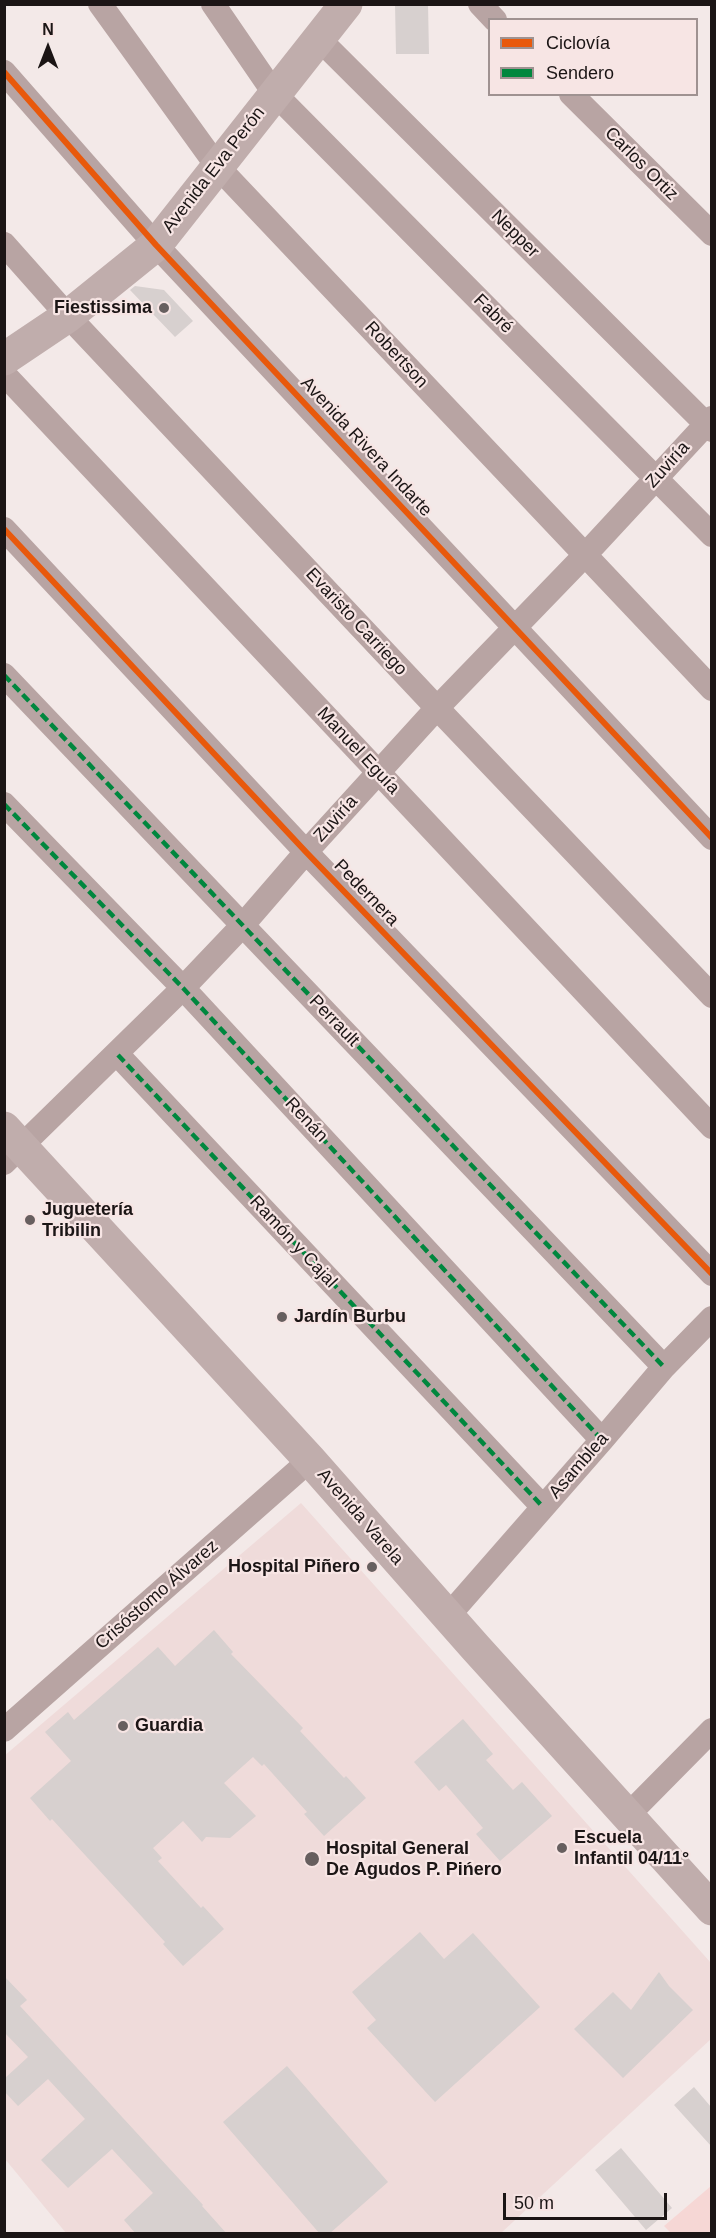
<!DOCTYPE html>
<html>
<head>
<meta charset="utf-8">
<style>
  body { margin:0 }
  #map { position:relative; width:716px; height:2238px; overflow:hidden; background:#f3e9e8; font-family:Arial,sans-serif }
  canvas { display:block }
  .frame { position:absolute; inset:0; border:6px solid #1b1515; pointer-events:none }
  .legend { position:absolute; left:488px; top:18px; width:210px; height:78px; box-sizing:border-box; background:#f7e5e4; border:2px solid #9f9291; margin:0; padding:8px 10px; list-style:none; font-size:18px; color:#1b1515 }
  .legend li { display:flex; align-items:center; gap:12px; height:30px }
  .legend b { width:30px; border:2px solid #9f9291 }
  .north { position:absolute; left:18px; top:18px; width:60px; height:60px; -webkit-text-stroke:4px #f7e5e4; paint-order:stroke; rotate:0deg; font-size:16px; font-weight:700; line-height:24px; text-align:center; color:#1b1515 }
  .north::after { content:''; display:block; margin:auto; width:21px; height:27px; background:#1b1515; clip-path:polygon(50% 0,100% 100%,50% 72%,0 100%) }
  .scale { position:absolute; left:503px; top:2193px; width:164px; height:27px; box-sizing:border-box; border:3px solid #1b1515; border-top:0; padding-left:8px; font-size:18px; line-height:21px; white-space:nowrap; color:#1b1515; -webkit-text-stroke:4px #f7e5e4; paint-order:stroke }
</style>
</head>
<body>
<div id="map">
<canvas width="716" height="2238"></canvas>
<div class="frame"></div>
<ul class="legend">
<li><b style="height:8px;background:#e8590c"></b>Ciclovía</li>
<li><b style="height:8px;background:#00873e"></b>Sendero</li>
</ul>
<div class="north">N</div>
<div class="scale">50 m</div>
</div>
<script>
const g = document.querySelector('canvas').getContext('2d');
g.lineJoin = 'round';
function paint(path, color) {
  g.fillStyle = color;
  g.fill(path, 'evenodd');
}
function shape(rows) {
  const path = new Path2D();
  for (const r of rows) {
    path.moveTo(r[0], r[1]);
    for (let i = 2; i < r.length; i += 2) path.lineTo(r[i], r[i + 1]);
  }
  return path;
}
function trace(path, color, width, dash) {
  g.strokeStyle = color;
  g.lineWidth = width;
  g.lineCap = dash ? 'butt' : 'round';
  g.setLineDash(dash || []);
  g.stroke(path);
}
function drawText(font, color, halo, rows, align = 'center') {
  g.font = font + ' Arial,sans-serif';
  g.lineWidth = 4.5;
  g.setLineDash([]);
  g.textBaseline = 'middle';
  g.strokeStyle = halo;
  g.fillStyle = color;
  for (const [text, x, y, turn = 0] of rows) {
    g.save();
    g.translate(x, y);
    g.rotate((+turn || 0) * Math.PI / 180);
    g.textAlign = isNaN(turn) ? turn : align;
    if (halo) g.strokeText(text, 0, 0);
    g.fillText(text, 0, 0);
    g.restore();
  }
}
const built = shape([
  [301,1503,711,1963,711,2039,501,2233,66,2233,5,2159,4,1756]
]);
const green = shape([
  [711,2186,711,2233,671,2233,664,2226]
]);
const building = shape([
  [395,4,428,4,429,54,396,54],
  [135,286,164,290,193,321,175,337,130,290],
  [214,1630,233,1652,231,1654,303,1728,300,1731,344,1778,346,1776,366,1798,324,1836,304,1814,307,1812,264,1764,262,1766,253,1757,224,1783,256,1816,230,1838,206,1837,202,1842,183,1821,153,1848,162,1858,158,1861,201,1908,203,1906,224,1929,183,1966,163,1944,165,1942,52,1819,50,1821,30,1798,71,1761,45,1732,68,1712,74,1720,158,1647,175,1666],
  [463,1719,493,1754,486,1760,513,1790,522,1782,552,1816,500,1861,476,1834,483,1828,446,1785,439,1791,414,1762],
  [420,1932,444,1959,473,1933,540,2007,435,2102,367,2028,376,2020,352,1992],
  [659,1972,669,1986,693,2010,623,2078,574,2029,613,1992,631,2010],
  [4,1976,27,2000,20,2006,203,2205,202,2206,227,2234,136,2234,124,2220,153,2193,112,2149,68,2188,41,2160,85,2119,48,2079,18,2106,4,2091,4,2079,28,2057,4,2032],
  [287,2066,388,2182,329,2234,320,2234,223,2122],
  [694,2087,711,2107,711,2146,674,2105],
  [621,2148,672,2208,646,2230,595,2170]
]);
const minor = shape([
  [100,4,217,166,712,689],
  [213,4,274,93,712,535],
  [480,4,495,20],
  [319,39,712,430],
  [4,72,156,245,712,838],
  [571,94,712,234],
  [4,244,68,316,437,708,712,996],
  [4,374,712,1127],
  [4,529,306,852,712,1274],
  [4,675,664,1367],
  [4,804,183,988,602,1440],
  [118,1055,543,1507],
  [4,1163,183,988,242,926,306,852,437,708,585,555,712,418],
  [448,1616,602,1440,664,1367,712,1318],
  [4,1730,310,1460],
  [627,1816,712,1730]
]);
const secondary = shape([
  [4,359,68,316,156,245,346,4],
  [4,1128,310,1460,475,1647,712,1909]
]);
const quiet = shape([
  [4,675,664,1367],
  [4,804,183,988,602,1440],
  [118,1055,543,1507]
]);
const cycleway = shape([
  [4,72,156,245,712,838],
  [4,529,306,852,712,1274]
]);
const markers = [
  [164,308,6,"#675f5f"],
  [30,1220,6,"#675f5f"],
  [282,1317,6,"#675f5f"],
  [372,1567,6,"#675f5f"],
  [123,1726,6,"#675f5f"],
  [562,1848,6,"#675f5f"],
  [312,1859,8,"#675f5f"]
];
const streetNames = [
  ["Carlos Ortiz",641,164,45],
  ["Avenida Eva Perón",214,170,-52],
  ["Nepper",515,234,45],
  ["Fabré",493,314,45],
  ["Robertson",396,355,47],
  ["Avenida Rivera Indarte",366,447,47],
  ["Zuviría",668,465,-48],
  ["Evaristo Carriego",356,622,47],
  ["Manuel Eguía",358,751,47],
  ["Zuviría",336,819,-48],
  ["Pedernera",366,893,46],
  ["Perrault",334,1021,46],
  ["Renán",306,1120,47],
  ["Ramón y Cajal",293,1242,47],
  ["Asamblea",579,1466,-49],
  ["Avenida Varela",360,1517,49],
  ["Crisóstomo Álvarez",157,1595,-41]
];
const poiNames = [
  ["Fiestissima",152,308,"right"],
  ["Juguetería",42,1210],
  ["Tribilin",42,1231],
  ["Jardín Burbu",294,1317],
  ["Hospital Piñero",360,1567,"right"],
  ["Guardia",135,1726],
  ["Escuela",574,1838],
  ["Infantil 04/11°",574,1859],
  ["Hospital General",326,1849],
  ["De Agudos P. Pińero",326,1870]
];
paint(built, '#efdbda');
paint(green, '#f6d7d5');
paint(building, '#d7d0cf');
trace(minor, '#b8a4a3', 24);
trace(secondary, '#c0adac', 33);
trace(quiet, '#00873e', 4.5, [9, 4.5]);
trace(cycleway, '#e8590c', 6);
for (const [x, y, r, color] of markers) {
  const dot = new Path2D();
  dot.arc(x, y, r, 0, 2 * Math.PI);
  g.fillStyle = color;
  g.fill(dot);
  trace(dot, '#f7e5e4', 2);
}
drawText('18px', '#1b1515', '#f7e5e4', streetNames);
drawText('bold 18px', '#1b1515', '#f7e5e4', poiNames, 'left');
</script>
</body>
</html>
